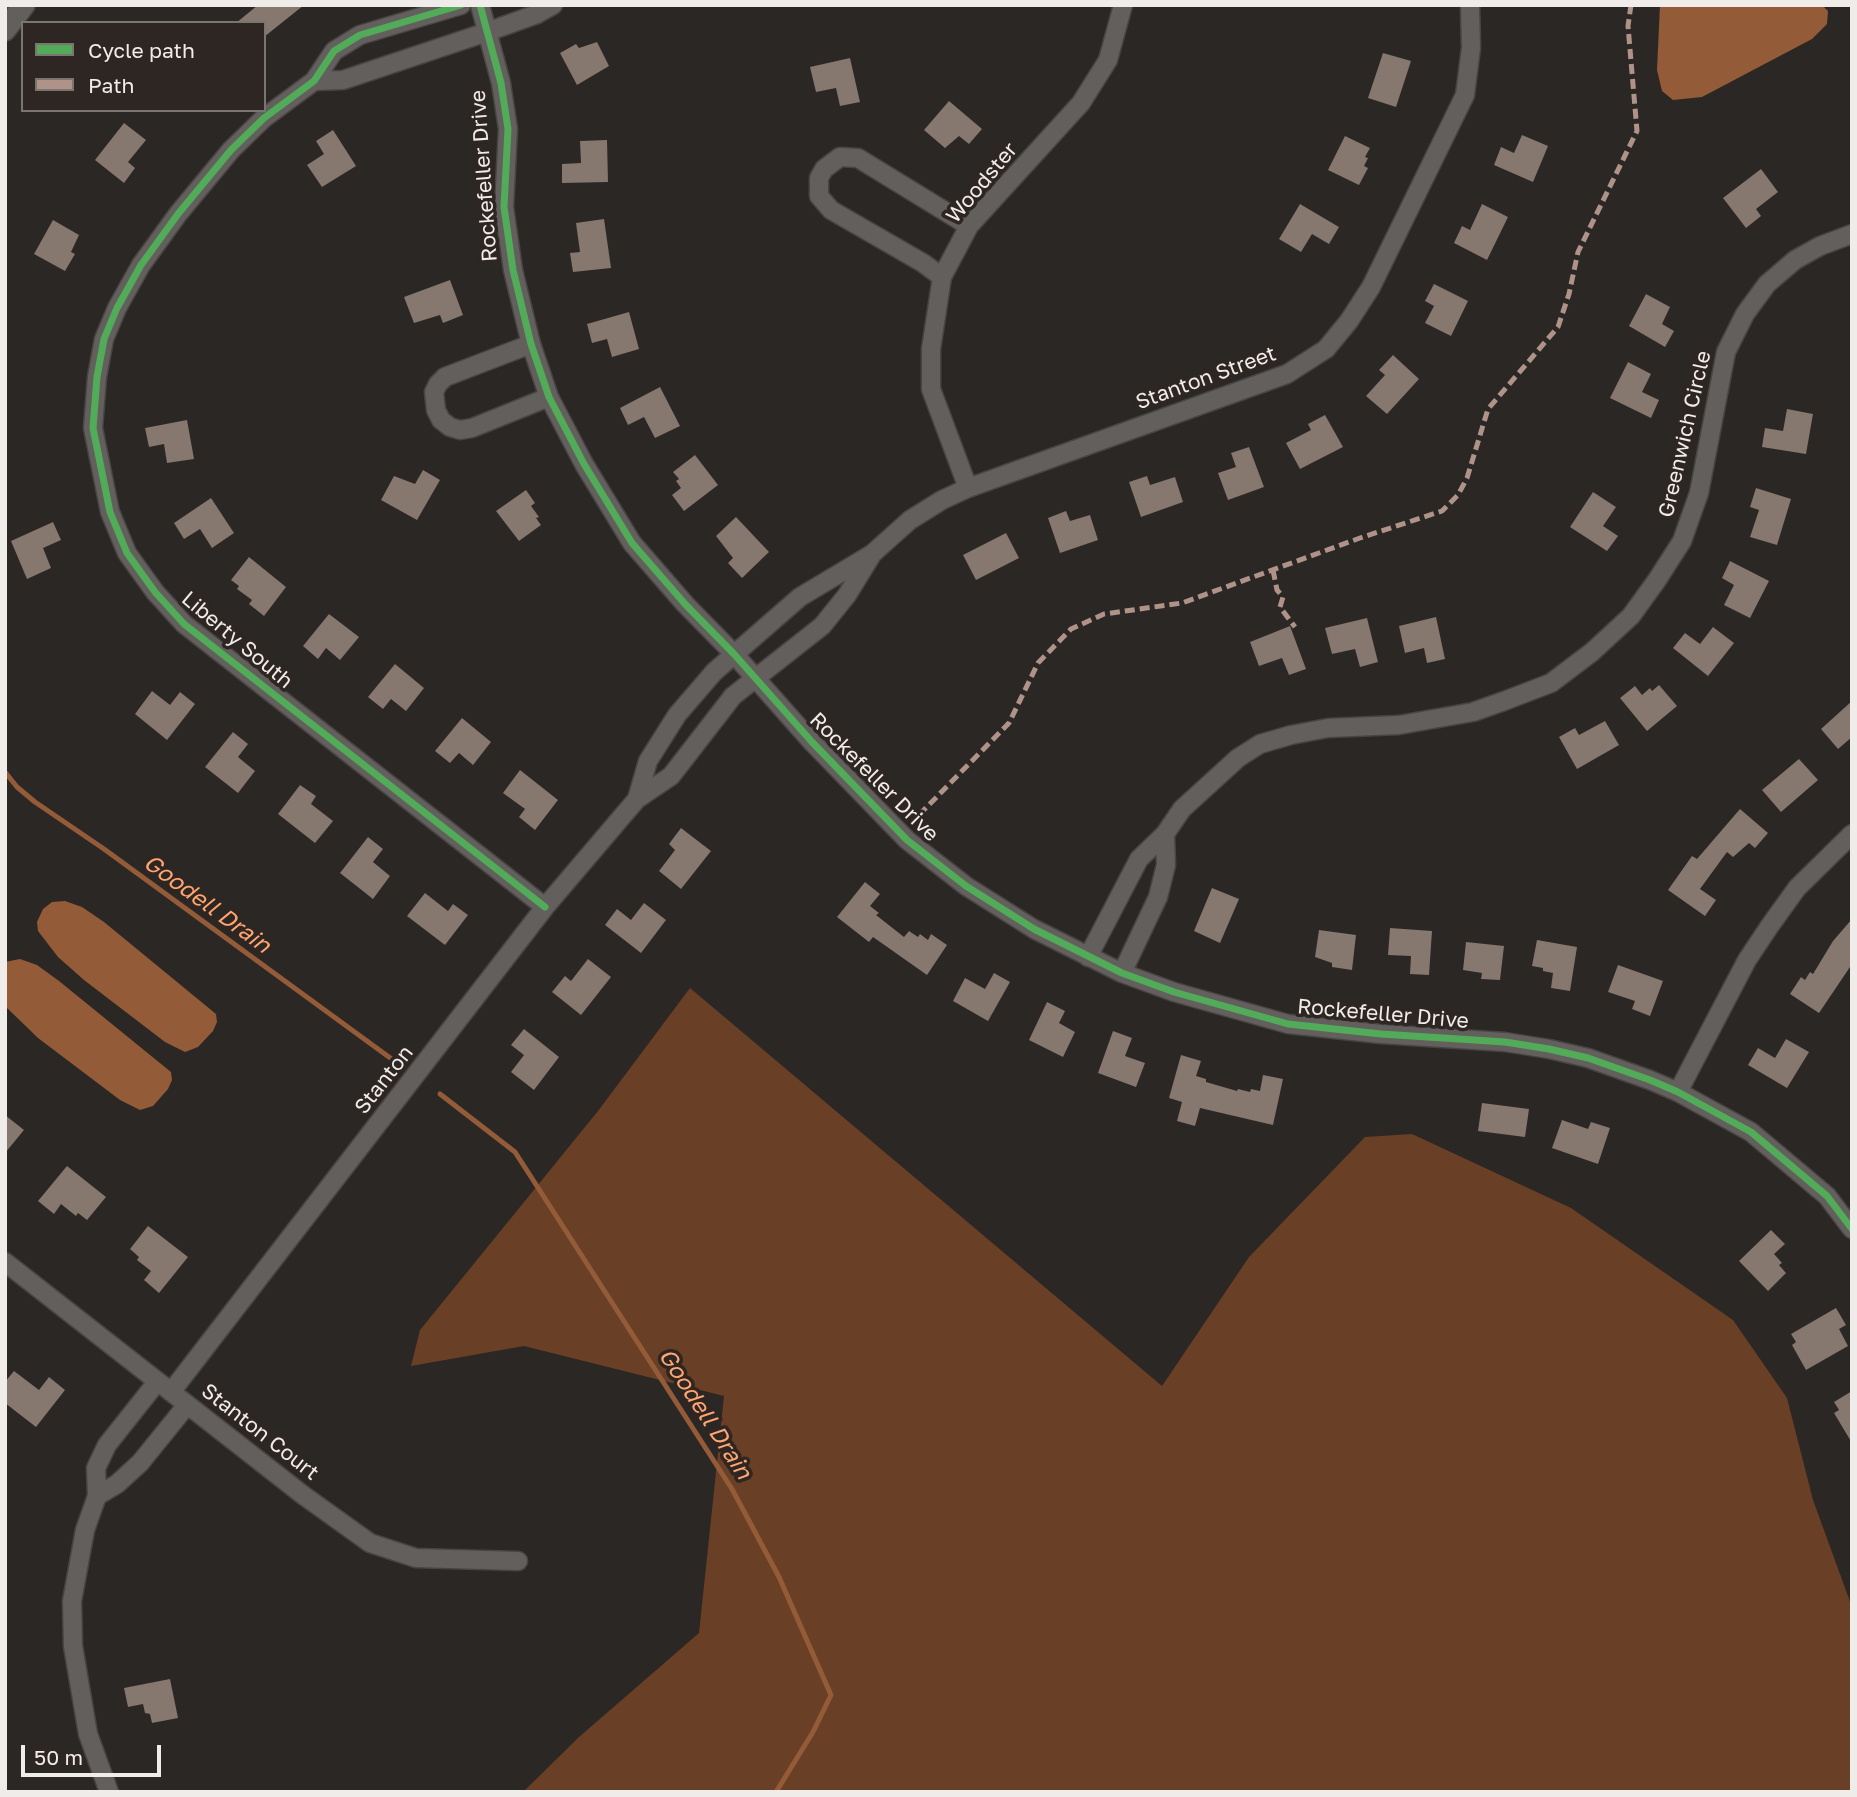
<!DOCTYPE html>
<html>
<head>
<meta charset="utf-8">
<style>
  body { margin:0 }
  #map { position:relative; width:1857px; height:1797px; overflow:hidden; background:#2b2725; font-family:"Golos Text",sans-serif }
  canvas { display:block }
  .frame { position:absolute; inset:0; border:7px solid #f0ece9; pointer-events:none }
  .legend { position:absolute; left:21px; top:21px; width:245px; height:91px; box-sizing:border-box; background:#2d2623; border:2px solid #7b7572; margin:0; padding:9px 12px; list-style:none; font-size:21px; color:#f0ece9 }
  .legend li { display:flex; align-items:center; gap:14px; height:35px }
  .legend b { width:35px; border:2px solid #7b7572 }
  .scale { position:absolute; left:21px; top:1745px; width:140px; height:32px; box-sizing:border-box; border:4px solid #f0ece9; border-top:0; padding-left:9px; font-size:21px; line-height:24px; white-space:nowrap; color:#f0ece9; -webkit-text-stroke:5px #2d2623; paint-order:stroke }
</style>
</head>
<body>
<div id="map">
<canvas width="1857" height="1797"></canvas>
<div class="frame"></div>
<ul class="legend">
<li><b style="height:9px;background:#51ab58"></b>Cycle path</li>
<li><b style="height:9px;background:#af9288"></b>Path</li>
</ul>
<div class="scale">50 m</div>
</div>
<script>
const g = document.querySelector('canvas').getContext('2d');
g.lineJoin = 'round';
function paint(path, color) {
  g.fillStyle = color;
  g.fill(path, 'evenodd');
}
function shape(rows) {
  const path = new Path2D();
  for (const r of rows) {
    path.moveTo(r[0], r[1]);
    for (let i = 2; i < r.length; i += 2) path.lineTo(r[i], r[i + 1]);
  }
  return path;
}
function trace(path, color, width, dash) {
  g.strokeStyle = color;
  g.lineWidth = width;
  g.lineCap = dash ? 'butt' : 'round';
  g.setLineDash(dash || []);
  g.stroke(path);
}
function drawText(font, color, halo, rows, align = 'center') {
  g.font = font + ' "Golos Text",sans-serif';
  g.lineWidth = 7;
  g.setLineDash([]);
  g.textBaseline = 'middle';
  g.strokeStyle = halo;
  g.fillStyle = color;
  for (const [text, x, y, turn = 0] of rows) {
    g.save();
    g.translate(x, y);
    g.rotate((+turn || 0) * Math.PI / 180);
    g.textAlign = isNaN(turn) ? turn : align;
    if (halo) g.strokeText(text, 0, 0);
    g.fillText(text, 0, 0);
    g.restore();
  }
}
const green = shape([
  [690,988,1162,1386,1249,1257,1365,1137,1412,1134,1571,1208,1733,1320,1787,1398,1813,1500,1852,1607,1852,1792,523,1792,579,1737,699,1633,724,1396,524,1346,411,1366,420,1330,598,1111]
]);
const water = shape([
  [1660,5,1822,5,1828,11,1827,24,1812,39,1702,97,1673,100,1662,91,1657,70],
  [65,901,82,907,104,922,216,1014,217,1022,213,1031,198,1047,185,1052,165,1042,84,980,58,957,38,931,37,922,43,909,52,902],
  [20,959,37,965,59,981,171,1072,172,1080,168,1089,153,1106,140,1110,120,1100,38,1038,5,1006,5,962]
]);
const stream = shape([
  [5,772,17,787,35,802,104,849,393,1060],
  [440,1094,515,1152,732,1489,779,1577,831,1695,813,1732,776,1792]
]);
const building = shape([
  [258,5,304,5,264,37,264,23,236,23],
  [597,42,609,66,577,85,560,53,576,44,579,48],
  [1383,53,1411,61,1396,107,1368,98],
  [850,58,860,102,840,106,836,88,816,92,810,67],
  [949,101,982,129,969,144,959,136,945,148,924,130],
  [124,123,146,140,128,162,135,168,124,183,95,160],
  [333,130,356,166,322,187,307,165,324,154,316,141],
  [1522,135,1548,146,1533,182,1494,165,1501,147,1514,153],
  [1345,136,1370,148,1365,157,1368,158,1364,166,1368,168,1359,185,1328,170],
  [607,140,608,182,562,183,562,164,581,163,580,141],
  [1761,169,1778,192,1756,209,1761,216,1746,228,1723,198],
  [1300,204,1339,227,1329,244,1312,234,1301,252,1279,239],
  [1482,204,1508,217,1487,260,1454,243,1462,226,1470,230],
  [604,219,611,268,573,272,570,253,580,252,576,223],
  [53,220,79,235,71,252,75,254,65,271,34,254],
  [450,280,463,315,443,323,440,315,414,323,404,297],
  [1434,284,1468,301,1451,336,1425,323,1434,306,1425,301],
  [1646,294,1670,307,1662,324,1674,331,1665,347,1629,326],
  [629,312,639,349,612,357,607,339,592,343,587,324],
  [1393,355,1419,379,1387,414,1366,396,1385,375,1379,370],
  [1628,362,1651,374,1642,392,1659,400,1651,418,1610,398],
  [660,387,680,426,655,438,644,417,628,425,620,408],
  [1787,409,1813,414,1806,454,1762,447,1765,428,1783,431],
  [1325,415,1343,447,1300,469,1286,443,1311,430,1308,424],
  [187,420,194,459,167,463,164,444,149,447,145,428],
  [1249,447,1264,487,1228,500,1218,473,1236,467,1231,453],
  [695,455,718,485,684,511,672,495,681,488,676,481,679,479,673,472],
  [423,470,440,480,417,520,381,500,394,476,415,484],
  [1147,476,1150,485,1175,477,1183,502,1141,517,1129,482],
  [1756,488,1791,499,1777,545,1750,537,1759,510,1750,507],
  [526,490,535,503,531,506,539,517,536,518,541,525,519,541,496,511],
  [1593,492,1616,507,1603,526,1618,536,1607,551,1570,527],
  [211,498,234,533,212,548,200,529,184,539,174,523],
  [1066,511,1070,521,1090,515,1098,540,1060,553,1048,518],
  [736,517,769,552,742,578,728,563,733,558,716,536],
  [53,522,61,540,43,548,51,568,27,579,11,541],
  [1006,533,1019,558,976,580,963,555],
  [249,557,286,587,264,616,249,604,252,600,237,589,239,586,231,580],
  [1730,561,1769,581,1750,618,1724,605,1734,585,1722,578],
  [329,614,359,637,340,660,326,648,318,659,303,646],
  [1436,617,1445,659,1427,663,1424,648,1405,653,1399,626],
  [1367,618,1378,662,1360,667,1355,649,1332,654,1325,628],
  [1290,626,1306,669,1289,675,1282,658,1259,666,1250,642],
  [1713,627,1734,643,1708,676,1673,648,1685,633,1700,644],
  [395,664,424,688,406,711,391,699,383,709,368,697],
  [1659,685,1677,706,1647,731,1620,698,1635,686,1642,695,1650,688,1652,691],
  [152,691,170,705,180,692,195,704,167,740,135,714],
  [1852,701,1852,737,1838,749,1821,729],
  [462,718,491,742,473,765,459,753,450,763,435,751],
  [1605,721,1619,745,1577,769,1559,737,1575,728,1579,735],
  [233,732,248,744,238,757,255,771,238,793,205,767],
  [1799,759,1818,780,1781,812,1762,790],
  [520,770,558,800,535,830,519,817,525,809,503,793],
  [300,785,316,796,311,804,333,821,315,843,278,814],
  [1740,809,1768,833,1755,848,1749,843,1733,857,1727,852,1700,889,1716,900,1705,916,1668,890,1692,856,1697,859],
  [681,828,711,851,681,889,659,871,675,850,669,844],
  [368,837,383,849,373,862,390,876,373,899,340,873],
  [865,882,880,894,870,906,879,913,876,915,904,937,909,931,918,937,920,934,928,940,931,934,947,945,927,975,873,937,869,942,837,917],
  [1212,888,1239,899,1220,943,1194,931],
  [425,893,448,911,453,904,468,915,445,945,407,916],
  [644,903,666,920,641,953,605,925,617,909,631,920],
  [1852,919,1852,964,1819,1013,1790,994,1801,977,1805,980,1810,972,1813,974,1833,941],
  [1390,928,1432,931,1429,975,1410,974,1411,956,1388,955],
  [1319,930,1356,935,1352,970,1332,967,1332,963,1315,957],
  [1537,940,1577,947,1570,991,1551,988,1553,973,1543,971,1543,968,1532,966],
  [1466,942,1504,946,1500,980,1481,979,1482,973,1463,970],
  [588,959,611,977,581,1015,552,992,565,976,571,981],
  [1618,965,1663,981,1650,1016,1632,1009,1635,1001,1608,992],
  [994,973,1010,982,988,1021,953,1001,965,978,985,989],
  [1047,1002,1065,1011,1059,1023,1075,1032,1063,1057,1029,1040],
  [524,1029,559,1057,534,1090,511,1072,524,1055,511,1045],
  [1113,1031,1132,1038,1125,1056,1145,1063,1136,1087,1098,1073],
  [1786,1039,1809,1052,1787,1088,1748,1065,1758,1048,1775,1058],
  [1181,1055,1201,1061,1196,1076,1206,1079,1206,1082,1237,1091,1238,1089,1250,1092,1251,1089,1260,1091,1263,1075,1283,1079,1273,1125,1200,1108,1195,1126,1177,1121,1182,1102,1169,1098],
  [1482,1103,1529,1109,1525,1137,1478,1131],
  [5,1115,24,1130,5,1153],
  [1562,1120,1588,1129,1591,1122,1610,1128,1598,1164,1552,1148],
  [67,1166,106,1197,87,1220,78,1213,76,1216,61,1204,54,1214,38,1201],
  [148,1226,188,1257,159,1293,144,1280,151,1271,137,1260,139,1257,130,1249],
  [1771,1230,1785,1244,1774,1254,1782,1263,1779,1265,1786,1273,1768,1291,1739,1261],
  [1836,1308,1846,1325,1839,1329,1848,1346,1806,1370,1792,1345,1796,1342,1791,1334],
  [14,1371,39,1390,49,1377,65,1390,36,1427,5,1403,5,1382],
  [1852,1391,1852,1443,1834,1413,1839,1410,1834,1402],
  [170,1679,178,1718,152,1723,150,1714,145,1713,143,1704,128,1707,124,1688]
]);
const minor = shape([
  [461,5,360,35,334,51,314,81,264,118,231,150,178,214,141,265,117,308,104,339,97,377,93,428,110,512,127,553,155,592,184,624,545,907],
  [480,5,501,83,508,129,504,207,513,270,531,344,549,397,584,464,632,543,685,604,734,654,812,742,907,840,966,886,1034,929,1122,973,1174,992,1288,1024,1381,1034,1505,1042,1549,1049,1588,1058,1650,1080,1678,1092,1751,1132,1827,1196,1852,1229],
  [314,81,343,80,487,32,537,14,553,5],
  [942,277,923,263,831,210,819,196,819,178,824,169,840,157,858,158,969,226],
  [531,344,445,377,438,384,434,392,436,410,441,420,450,427,460,430,472,428,549,397],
  [968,488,931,389,931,349,942,277,969,226,1081,103,1108,60,1123,5],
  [637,799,648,761,677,715,714,672,800,597,872,554,910,520,942,500,968,488,1287,374,1326,349,1349,321,1371,287,1465,95,1471,48,1470,5],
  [1088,957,1139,859,1165,834,1182,809,1238,758,1260,744,1291,735,1328,728,1399,725,1473,712,1504,701,1551,683,1592,652,1631,616,1657,580,1682,541,1699,493,1726,352,1745,314,1767,284,1795,260,1820,246,1852,234],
  [1122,973,1158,897,1166,865,1165,834],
  [1678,1092,1747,960,1769,927,1797,888,1852,834],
  [5,1262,303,1495,370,1543,416,1558,518,1561],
  [171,1392,545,907,637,799,671,776,733,696,822,626,847,595,871,556],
  [97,1496,117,1484,140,1463,187,1405],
  [109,1792,88,1734,73,1646,72,1601,85,1530,97,1496,96,1468,107,1445,157,1382]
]);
const tertiary = shape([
  [5,30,24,5]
]);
const quiet = shape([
  [1273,570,1277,590,1283,597,1280,607,1295,627],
  [919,815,1009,723,1038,663,1071,629,1104,614,1182,603,1360,538,1442,511,1458,495,1467,478,1488,409,1558,327,1569,294,1578,252,1637,131,1628,26,1631,5]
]);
const cycleway = shape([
  [461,5,360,35,334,51,314,81,264,118,231,150,178,214,141,265,117,308,104,339,97,377,93,428,110,512,127,553,155,592,184,624,545,907],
  [480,5,501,83,508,129,504,207,513,270,531,344,549,397,584,464,632,543,685,604,734,654,812,742,907,840,966,886,1034,929,1122,973,1174,992,1288,1024,1381,1034,1505,1042,1549,1049,1588,1058,1650,1080,1678,1092,1751,1132,1827,1196,1852,1229]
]);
const streetNames = [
  ["Rockefeller Drive",484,176,-94],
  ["Woodster",982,183,-50],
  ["Stanton Street",1206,378,-20],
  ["Greenwich Circle",1685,434,-77],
  ["Liberty South",237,640,40],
  ["Rockefeller Drive",874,777,45],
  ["Rockefeller Drive",1383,1014,5],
  ["Stanton",384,1080,-52],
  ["Stanton Court",260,1432,38]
];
const waterNames = [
  ["Goodell Drain",207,904,36],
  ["Goodell Drain",705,1414,57]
];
paint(green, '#693f25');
paint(water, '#945b38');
trace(stream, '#945b38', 5);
paint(building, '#86776f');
trace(minor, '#474443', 21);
trace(tertiary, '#474443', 24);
trace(minor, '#625f5d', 18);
trace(tertiary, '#625f5d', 21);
trace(quiet, '#af9288', 5, [10, 5]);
trace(cycleway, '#51ab58', 7);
drawText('21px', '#f0ece9', '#2d2623', streetNames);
drawText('italic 23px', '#ffa670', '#2d2623', waterNames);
</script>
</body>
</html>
